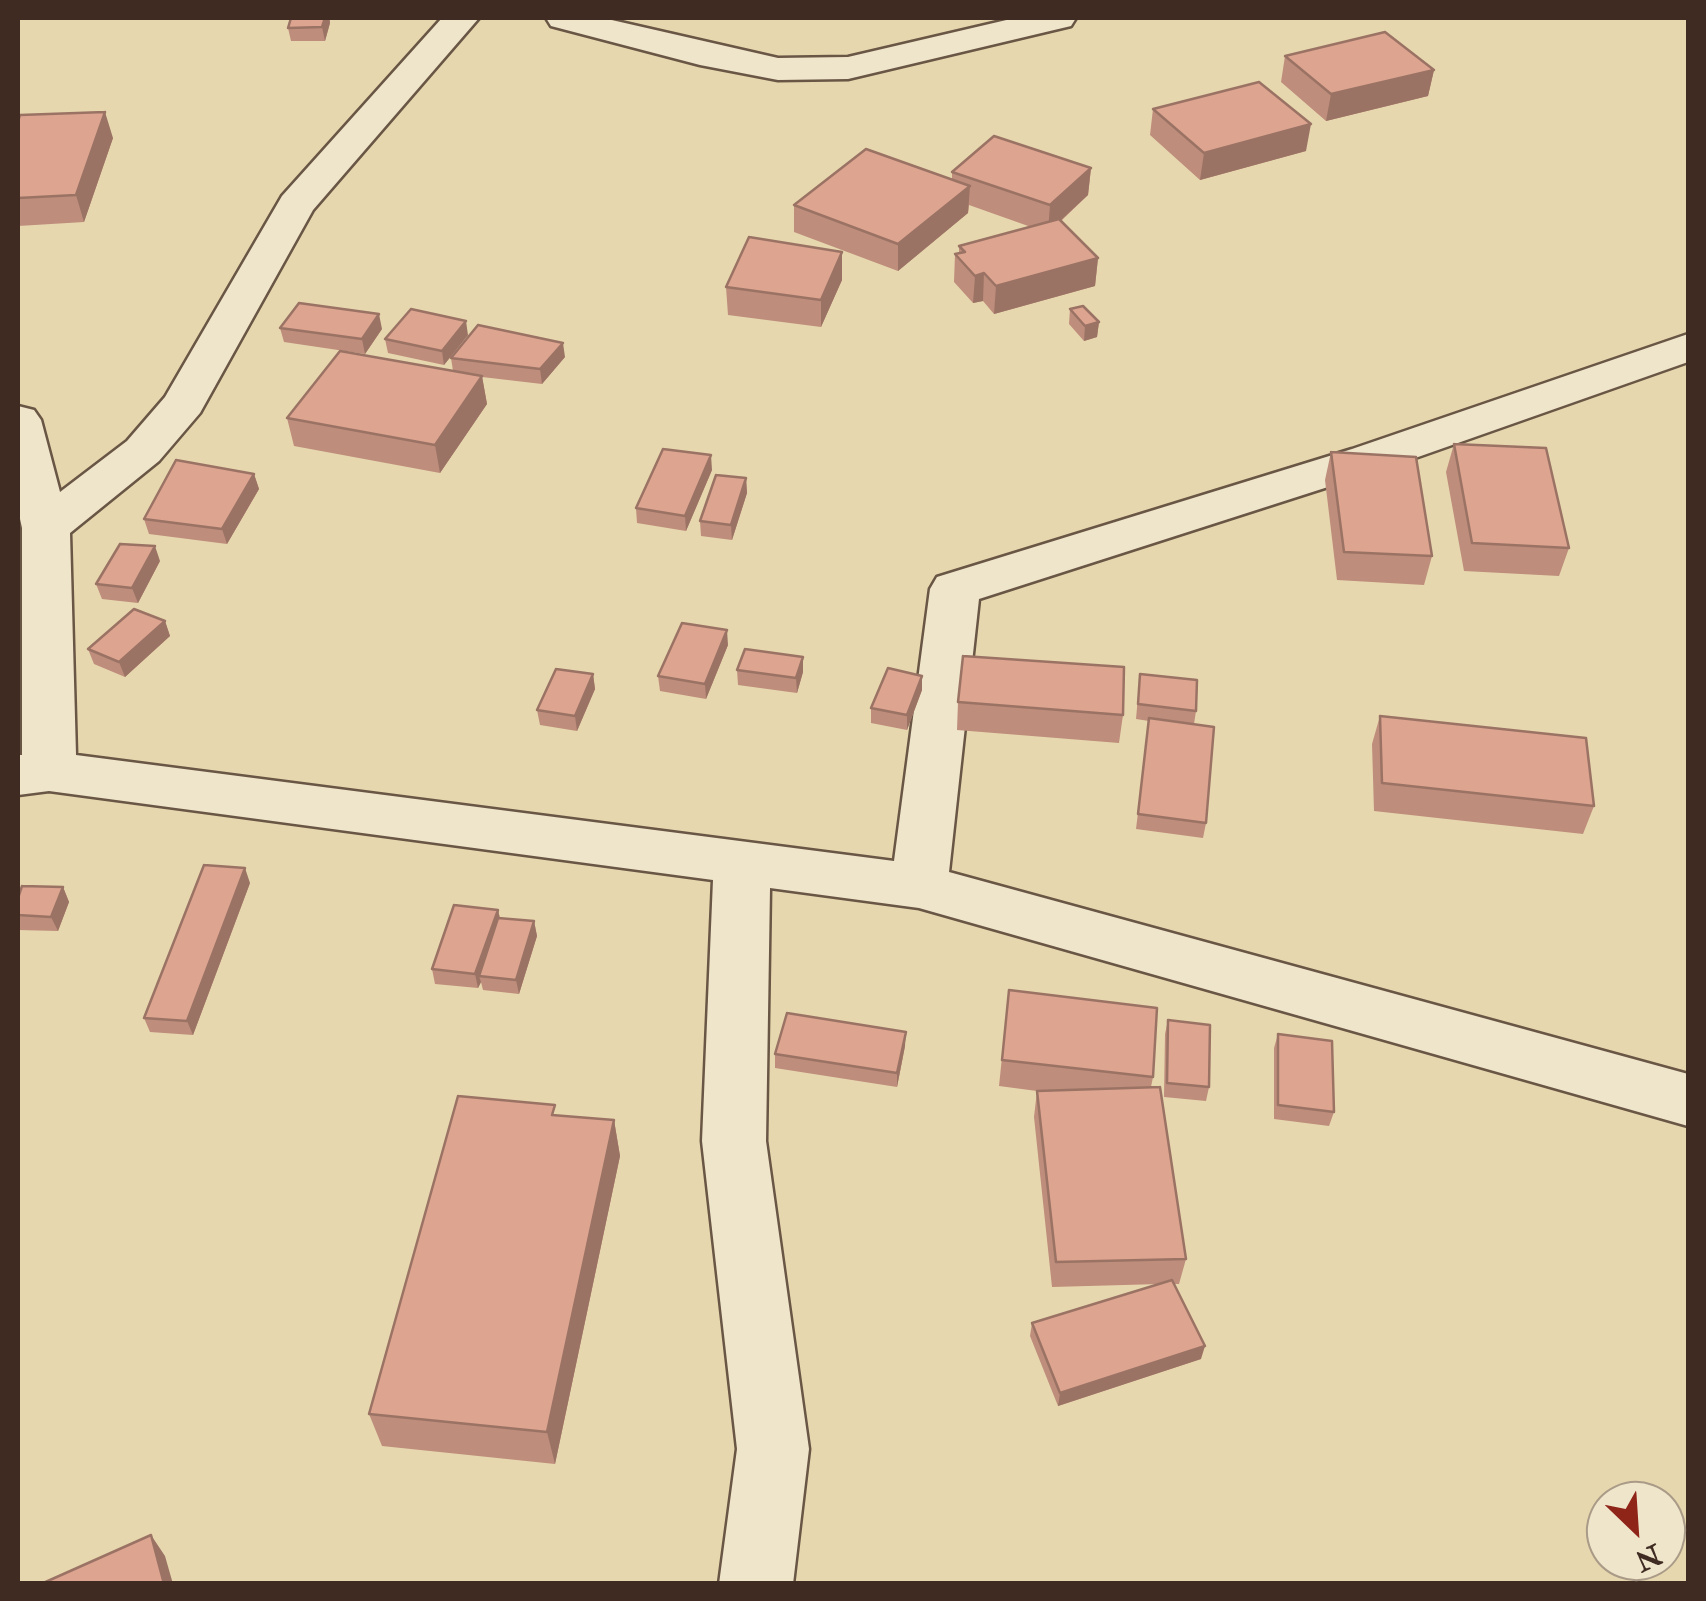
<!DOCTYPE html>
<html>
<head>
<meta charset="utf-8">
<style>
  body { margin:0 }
  #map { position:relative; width:1706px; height:1601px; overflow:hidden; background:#e7d7ae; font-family:"IM FELL Double Pica",serif }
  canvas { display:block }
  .frame { position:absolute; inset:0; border:20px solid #3f2b22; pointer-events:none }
  .north { position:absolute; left:1586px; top:1481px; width:100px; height:100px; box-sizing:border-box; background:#efe5ca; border:2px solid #a99b87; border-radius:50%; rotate:155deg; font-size:28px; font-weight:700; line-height:40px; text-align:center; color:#3f2b22 }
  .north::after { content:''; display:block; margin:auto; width:35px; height:45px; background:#8f2418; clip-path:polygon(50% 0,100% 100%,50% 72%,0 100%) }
</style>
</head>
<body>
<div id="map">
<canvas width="1706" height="1601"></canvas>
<div class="frame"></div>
<div class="north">N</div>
</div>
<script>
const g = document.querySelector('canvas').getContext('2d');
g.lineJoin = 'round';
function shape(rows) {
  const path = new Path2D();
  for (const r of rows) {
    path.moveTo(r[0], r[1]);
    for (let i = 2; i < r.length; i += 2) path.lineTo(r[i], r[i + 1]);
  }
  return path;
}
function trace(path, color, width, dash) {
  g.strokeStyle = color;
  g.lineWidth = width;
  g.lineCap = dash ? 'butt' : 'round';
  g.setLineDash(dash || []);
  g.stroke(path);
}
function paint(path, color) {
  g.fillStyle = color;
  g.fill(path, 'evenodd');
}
const minor = shape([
  [442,18,479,18,313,210,200,413,159,461,70,533,76,755,894,861,930,589,937,577,1352,449,1688,334,1688,362,1384,469,979,599,949,872,1688,1074,1688,1126,919,908,770,888,766,1141,809,1449,793,1584,719,1584,737,1449,702,1141,713,880,49,791,18,795,18,755,22,755,22,528,18,510,18,406,34,410,41,420,60,492,127,441,165,397,282,196,442,18],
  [546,18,603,18,778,58,848,57,1015,18,1076,18,1071,26,848,79,778,80,700,65,551,26,546,18]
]);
const wall = shape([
  [291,18,335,18,334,19,330,19,330,23,325,41,291,41,288,28],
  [1285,56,1434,70,1428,96,1326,121,1281,82],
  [1153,109,1306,151,1200,180,1150,135],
  [18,121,113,138,84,222,18,226],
  [1091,168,1088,195,1061,221,1098,258,1095,286,994,314,983,301,973,303,954,282,955,254,959,254,959,246,1031,227,969,205,968,213,898,271,794,232,794,205,952,180,952,172],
  [842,280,821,327,728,315,726,287],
  [1070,309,1099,322,1097,337,1084,341,1069,324],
  [280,328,382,329,365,354,284,342],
  [468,335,444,365,388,353,385,339],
  [565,357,542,384,482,377,487,404,440,473,294,446,287,418,453,371,451,358],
  [1454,444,1569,548,1559,576,1464,571,1446,472],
  [1331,452,1432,556,1424,585,1337,580,1325,480],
  [712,470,686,531,637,523,636,508],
  [254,474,259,489,227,544,149,534,144,519],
  [746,478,747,493,732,540,701,536,700,521],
  [160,561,138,603,102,599,96,584],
  [165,621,170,636,125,677,94,664,88,649],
  [728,645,706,699,660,691,658,676],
  [737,670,803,672,797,693,738,685],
  [593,674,595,689,577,731,540,725,537,710],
  [1140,674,1196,711,1194,724,1206,823,1203,838,1136,829,1149,721,1136,719],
  [922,690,907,730,871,723,871,708],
  [958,702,1123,715,1119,743,957,730],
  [1380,716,1594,806,1583,834,1374,811,1372,744],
  [250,883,193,1035,150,1032,144,1018],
  [63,887,69,902,58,931,18,930,18,898],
  [498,910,500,918,534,921,537,936,519,994,483,990,481,982,478,988,435,984,432,969],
  [1009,990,1153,1077,1151,1087,1186,1259,1179,1284,1174,1284,1201,1359,1058,1406,1030,1336,1032,1323,1160,1284,1052,1287,1034,1117,1037,1091,999,1086],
  [1168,1020,1209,1087,1206,1101,1164,1097,1165,1034],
  [1278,1034,1334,1112,1329,1126,1274,1119,1274,1048],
  [905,1046,897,1087,775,1068,775,1054],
  [557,1115,614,1120,620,1156,555,1464,382,1446,369,1414]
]);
const shadedWall = shape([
  [325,18,329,18,330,23,325,41,322,27],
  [1434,70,1428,96,1326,121,1331,94],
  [105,112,113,138,84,222,76,195],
  [1311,124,1306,151,1200,180,1204,153],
  [1091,168,1088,195,1048,232,1050,205],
  [970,186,968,213,898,271,898,244],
  [842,252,842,280,821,327,821,300],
  [1098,258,1095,286,994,314,996,286],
  [984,273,983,301,973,303,975,276],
  [379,314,382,329,365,354,362,339],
  [466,321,468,335,444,365,442,351],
  [1099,322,1097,337,1084,341,1085,326],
  [563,343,565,357,542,384,540,369],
  [482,376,487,404,440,473,435,445],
  [711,455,712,470,686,531,685,516],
  [254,474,259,489,227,544,222,529],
  [746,478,747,493,732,540,731,525],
  [155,546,160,561,138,603,132,588],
  [165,621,170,636,125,677,119,662],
  [727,630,728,645,706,699,705,684],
  [803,657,803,672,797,693,796,678],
  [593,674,595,689,577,731,575,716],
  [922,676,922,690,907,730,907,715],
  [245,868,250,883,193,1035,187,1021],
  [63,887,69,902,58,931,51,917],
  [498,910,501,924,479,976,481,982,478,988,475,974],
  [534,921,537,936,519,994,516,980],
  [906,1032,905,1046,897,1087,897,1073],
  [614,1120,620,1156,555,1464,547,1432],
  [1205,1346,1201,1359,1058,1406,1060,1393],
  [151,1535,165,1556,173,1584,164,1584]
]);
const building = shape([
  [291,18,325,18,322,27,288,28,291,18],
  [1385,32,1434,70,1331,94,1285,56,1385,32],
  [1259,82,1311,124,1204,153,1153,109,1259,82],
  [105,112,76,195,18,198,18,121,20,115,105,112],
  [994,136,1091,168,1050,205,952,172,994,136],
  [866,149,970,186,898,244,794,205,866,149],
  [1059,219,1098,258,996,286,984,273,975,276,955,254,965,252,959,246,1059,219],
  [749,237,842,252,821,300,726,287,749,237],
  [299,303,379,314,362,339,280,328,299,303],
  [1083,306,1099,322,1085,326,1070,309,1083,306],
  [411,309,466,321,442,351,385,339,411,309],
  [478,325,563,343,540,369,451,358,478,325],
  [340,351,482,376,435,445,287,418,340,351],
  [1454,444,1546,448,1569,548,1472,543,1454,444],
  [663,449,711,455,685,516,636,508,663,449],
  [1331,452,1416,457,1432,556,1344,552,1331,452],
  [176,460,254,474,222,529,144,519,176,460],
  [716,475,746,478,731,525,700,521,716,475],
  [120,544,155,546,132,588,96,584,120,544],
  [134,609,165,621,119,662,88,649,134,609],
  [682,623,727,630,705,684,658,676,682,623],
  [745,649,803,657,796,678,737,670,745,649],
  [963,656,1124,667,1123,715,958,702,963,656],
  [888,668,922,676,907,715,871,708,888,668],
  [556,669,593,674,575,716,537,710,556,669],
  [1140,674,1197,680,1196,711,1138,704,1140,674],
  [1380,716,1586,738,1594,806,1382,783,1380,716],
  [1149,718,1214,727,1206,823,1138,814,1149,718],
  [204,865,245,868,187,1021,144,1018,204,865],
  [22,886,63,887,51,917,18,915,18,898,22,886],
  [454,905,498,910,475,974,432,969,454,905],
  [498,918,534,921,516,980,479,976,498,918],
  [1009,990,1157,1008,1153,1077,1002,1060,1009,990],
  [787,1013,906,1032,897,1073,775,1054,787,1013],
  [1168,1020,1210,1025,1209,1087,1167,1083,1168,1020],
  [1278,1034,1332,1041,1334,1112,1278,1105,1278,1034],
  [1160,1087,1186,1259,1056,1262,1037,1091,1160,1087],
  [458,1096,555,1105,552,1115,614,1120,547,1432,369,1414,458,1096],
  [1172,1280,1205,1346,1060,1393,1032,1323,1172,1280],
  [151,1535,164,1584,41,1584,151,1535]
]);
trace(minor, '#695645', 5);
paint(minor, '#efe5ca');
paint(wall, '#be8d7c');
paint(shadedWall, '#9b7365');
paint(building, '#dda490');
trace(building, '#9b7365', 2.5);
</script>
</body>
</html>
